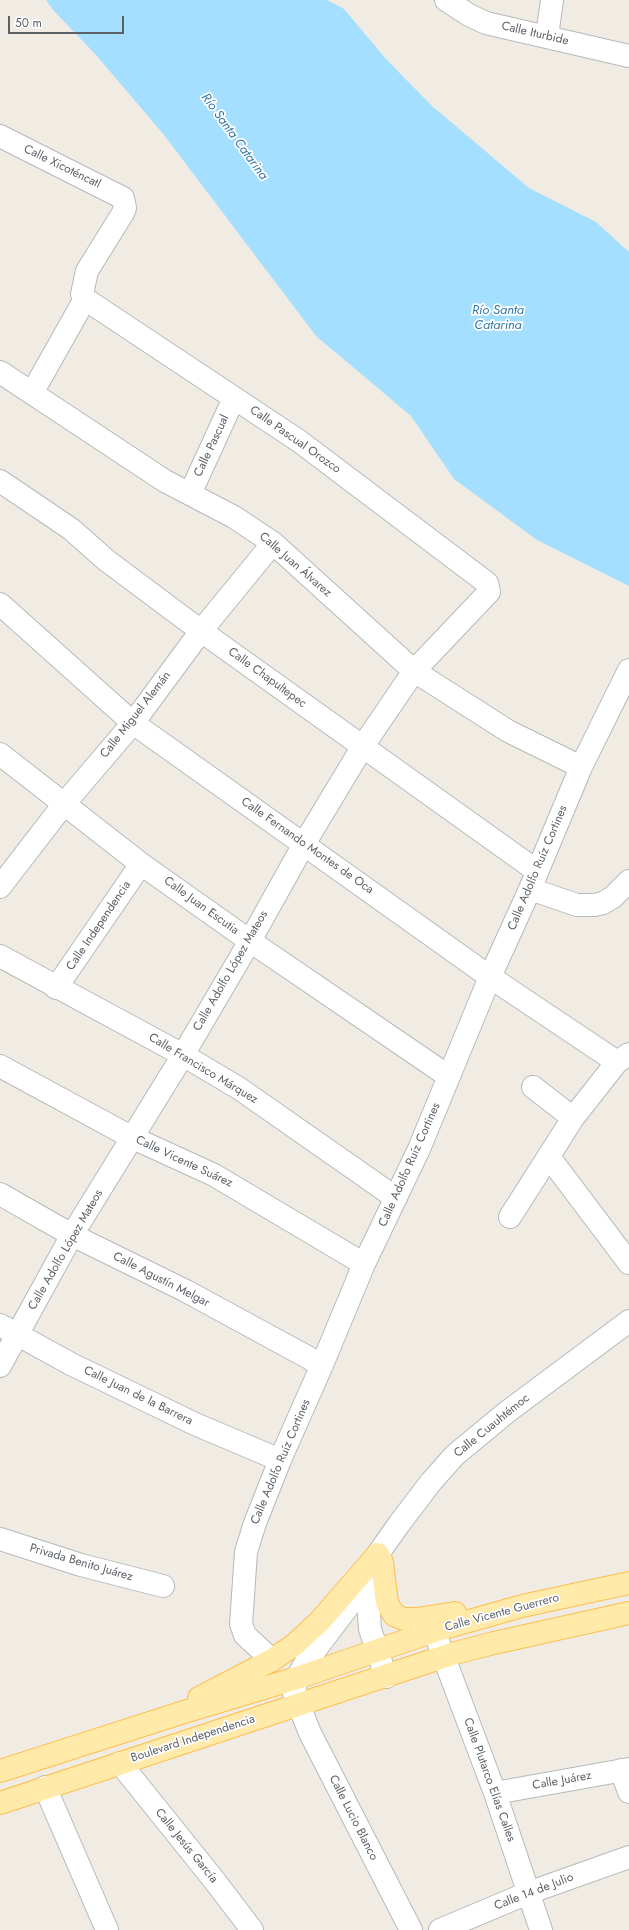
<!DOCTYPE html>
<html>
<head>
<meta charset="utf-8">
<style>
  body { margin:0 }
  #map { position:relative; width:629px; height:1930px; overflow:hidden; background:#f0ece4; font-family:Jost,sans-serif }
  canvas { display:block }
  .scale { position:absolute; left:8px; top:16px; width:116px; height:18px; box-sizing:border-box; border:2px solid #5c6166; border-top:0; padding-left:5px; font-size:12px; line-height:14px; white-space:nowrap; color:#5c6166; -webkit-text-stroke:3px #fff; paint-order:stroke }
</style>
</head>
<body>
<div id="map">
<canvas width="629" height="1930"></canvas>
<div class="scale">50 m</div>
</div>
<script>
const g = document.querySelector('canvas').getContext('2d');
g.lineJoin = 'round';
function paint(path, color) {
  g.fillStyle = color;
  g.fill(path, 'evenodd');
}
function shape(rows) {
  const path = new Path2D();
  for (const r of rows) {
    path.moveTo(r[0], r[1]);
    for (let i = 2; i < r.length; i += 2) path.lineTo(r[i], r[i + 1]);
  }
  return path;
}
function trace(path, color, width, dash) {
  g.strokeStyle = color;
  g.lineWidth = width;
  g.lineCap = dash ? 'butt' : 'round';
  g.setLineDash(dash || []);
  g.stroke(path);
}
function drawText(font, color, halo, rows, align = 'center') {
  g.font = font + ' Jost,sans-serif';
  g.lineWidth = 3.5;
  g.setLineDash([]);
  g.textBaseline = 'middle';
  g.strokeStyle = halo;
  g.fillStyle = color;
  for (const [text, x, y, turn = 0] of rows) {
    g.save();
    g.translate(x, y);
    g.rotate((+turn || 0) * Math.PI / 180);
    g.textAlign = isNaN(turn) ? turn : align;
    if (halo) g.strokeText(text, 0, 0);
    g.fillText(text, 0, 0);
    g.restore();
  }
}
const water = shape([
  [46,0,327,0,344,9,386,59,432,106,529,188,596,222,629,252,629,586,537,540,454,479,411,416,316,336,164,135,96,55,53,10]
]);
const minor = shape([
  [446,0,469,15,486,23,629,56],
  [547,36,552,0],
  [0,136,123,198,125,208,123,213,87,271,82,294,85,299],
  [0,372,165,481,234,517,273,543,414,671,508,731,581,767],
  [32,393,85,299],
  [0,481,71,529,106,560,201,631,537,871],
  [190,494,234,398],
  [0,604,133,723,490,977,617,1062,629,1054],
  [0,754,141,864,250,941,448,1076],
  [0,887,64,804,133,723,201,631,273,543],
  [530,889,577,905,594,905,603,903,613,897,629,881],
  [0,956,183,1055,240,1089,396,1198],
  [56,988,141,864],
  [0,1066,131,1137,214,1175,364,1264],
  [533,1087,573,1118],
  [549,1157,629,1263],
  [0,1194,72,1235,186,1291,322,1365],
  [510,1217,573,1118,617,1062],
  [0,1325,71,1364,195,1424,280,1460],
  [0,1366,72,1235,183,1055,250,941,304,844,363,746,414,671,489,592,487,583,299,441,85,299],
  [0,1539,81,1565,163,1586],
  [371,1577,368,1602,370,1629,386,1677],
  [434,1631,495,1793,541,1930],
  [272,1660,245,1635,241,1624,246,1552,255,1523,280,1460,322,1365,364,1264,419,1149,490,977,530,889,581,767,629,670],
  [120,1763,214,1880,252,1930],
  [621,1770,629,1792],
  [45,1787,107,1930],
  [495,1793,629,1769],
  [411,1930,310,1733,294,1693,297,1678,306,1662,353,1600,378,1554,399,1524,431,1482,455,1455,507,1412,629,1321],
  [440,1930,528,1893,629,1857]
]);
const major = shape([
  [199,1698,272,1660,294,1645,320,1621,378,1554,382,1562,387,1603,394,1615,404,1619,417,1619,455,1613],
  [0,1771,184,1712,297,1678,434,1631,522,1606,629,1583],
  [0,1803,455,1653,494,1643,629,1613]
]);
const streetNames = [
  ["Calle Iturbide",535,34,13],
  ["Calle Xicoténcatl",62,167,26],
  ["Calle Pascual Orozco",295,440,35],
  ["Calle Pascual",212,446,-65],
  ["Calle Juan Álvarez",295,565,41],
  ["Calle Chapultepec",267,678,36],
  ["Calle Miguel Alemán",136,715,-52],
  ["Calle Fernando Montes de Oca",307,846,35],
  ["Calle Adolfo Ruíz Cortines",538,868,-67],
  ["Calle Juan Escutia",201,906,36],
  ["Calle Independencia",99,926,-56],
  ["Calle Adolfo López Mateos",231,971,-60],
  ["Calle Francisco Márquez",203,1069,31],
  ["Calle Vicente Suárez",184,1162,25],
  ["Calle Adolfo Ruíz Cortines",410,1165,-66],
  ["Calle Adolfo López Mateos",66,1250,-60],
  ["Calle Agustín Melgar",161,1280,27],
  ["Calle Juan de la Barrera",138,1396,26],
  ["Calle Cuauhtémoc",492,1426,-39],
  ["Calle Adolfo Ruíz Cortines",281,1462,-67],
  ["Privada Benito Juárez",81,1563,16],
  ["Calle Vicente Guerrero",502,1613,-15],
  ["Boulevard Independencia",193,1739,-18],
  ["Calle Plutarco Elías Calles",489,1780,70],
  ["Calle Juárez",562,1781,-10],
  ["Calle Lucio Blanco",353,1818,63],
  ["Calle Jesús García",186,1846,51],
  ["Calle 14 de Julio",534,1892,-21]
];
const waterNames = [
  ["Río Santa Catarina",234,137,54],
  ["Río Santa",498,311],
  ["Catarina",498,326]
];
paint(water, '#a5dfff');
trace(minor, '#b5b8bc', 24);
trace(major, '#ffbe4e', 24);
trace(minor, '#fff', 22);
trace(major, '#ffeaaa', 22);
drawText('12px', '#5c6166', '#fff', streetNames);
drawText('italic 13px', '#3277aa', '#fff', waterNames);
</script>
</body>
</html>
